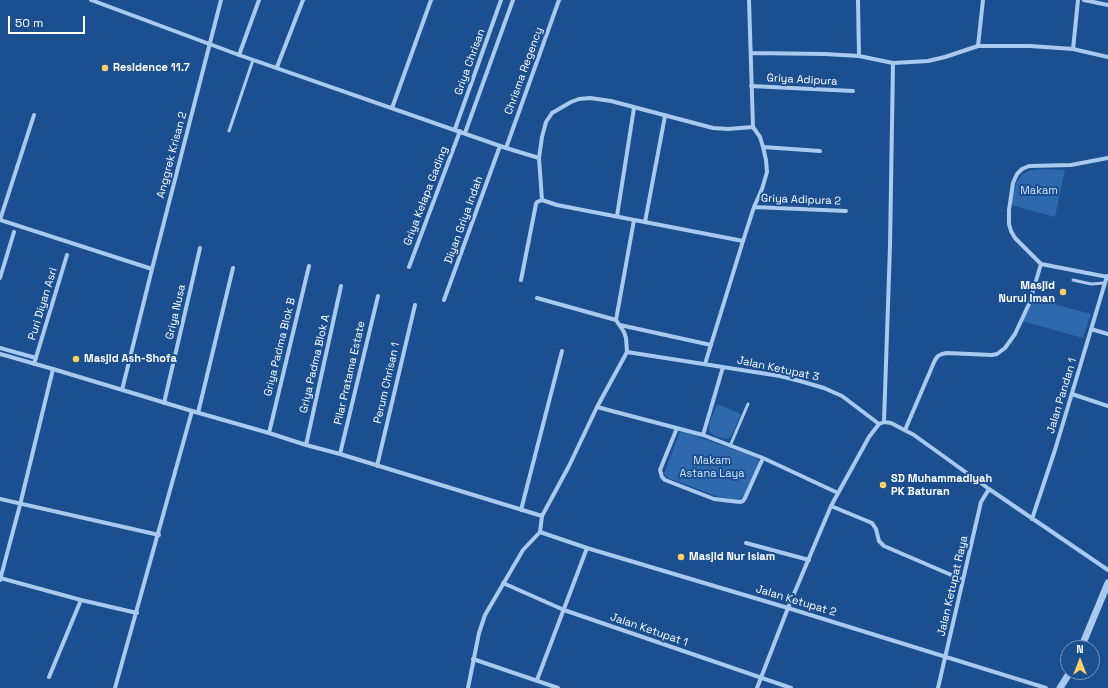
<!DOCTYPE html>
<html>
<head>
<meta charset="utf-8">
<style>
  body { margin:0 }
  #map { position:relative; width:1108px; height:688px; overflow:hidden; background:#1b4f8f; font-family:"Space Grotesk",sans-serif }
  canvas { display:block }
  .north { position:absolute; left:1060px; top:640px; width:40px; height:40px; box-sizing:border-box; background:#1b4f8f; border:1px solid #7695bc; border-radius:50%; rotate:0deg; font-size:11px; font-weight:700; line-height:16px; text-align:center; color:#fff }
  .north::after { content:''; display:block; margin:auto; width:14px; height:18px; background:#ffd166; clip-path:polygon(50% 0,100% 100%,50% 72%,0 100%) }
  .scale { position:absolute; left:8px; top:16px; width:77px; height:18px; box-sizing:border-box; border:2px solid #fff; border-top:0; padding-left:5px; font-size:12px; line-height:14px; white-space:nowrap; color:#fff; -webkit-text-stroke:3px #1b4f8f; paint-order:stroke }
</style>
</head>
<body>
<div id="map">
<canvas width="1108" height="688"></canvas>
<div class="north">N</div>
<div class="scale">50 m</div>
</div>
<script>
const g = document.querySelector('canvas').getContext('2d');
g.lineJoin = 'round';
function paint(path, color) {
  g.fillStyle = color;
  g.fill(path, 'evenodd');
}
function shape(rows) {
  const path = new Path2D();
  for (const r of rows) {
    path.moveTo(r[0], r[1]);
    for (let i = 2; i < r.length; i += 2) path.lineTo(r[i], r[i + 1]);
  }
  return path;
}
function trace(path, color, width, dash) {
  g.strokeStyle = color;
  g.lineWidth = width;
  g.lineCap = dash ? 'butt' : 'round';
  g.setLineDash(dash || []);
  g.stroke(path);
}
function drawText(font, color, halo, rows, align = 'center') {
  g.font = font + ' "Space Grotesk",sans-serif';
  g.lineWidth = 4;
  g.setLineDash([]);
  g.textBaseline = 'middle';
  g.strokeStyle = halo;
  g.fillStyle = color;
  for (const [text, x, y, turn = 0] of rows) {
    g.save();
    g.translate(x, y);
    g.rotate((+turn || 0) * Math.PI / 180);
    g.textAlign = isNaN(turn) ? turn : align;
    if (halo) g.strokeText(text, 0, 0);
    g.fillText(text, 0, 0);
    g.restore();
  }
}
const green = shape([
  [1041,169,1065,170,1055,217,1011,205,1016,183,1022,175,1028,171],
  [1035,299,1091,314,1083,338,1022,321],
  [717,404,741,414,731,437,726,439,715,436,709,431,709,425],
  [681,431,756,457,759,461,759,466,744,496,738,500,716,496,668,478,664,474,679,434]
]);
const service = shape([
  [229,131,253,60],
  [1073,280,1091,284,1105,283],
  [730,446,748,404]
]);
const minor = shape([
  [91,0,239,55,506,148,539,158],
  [858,0,859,56],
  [1084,0,1108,5],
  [978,46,983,0],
  [1073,49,1078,0],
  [751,53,825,54,859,56,893,63,928,61,945,57,978,46,1030,46,1073,49,1108,57],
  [239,55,259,0],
  [277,67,303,0],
  [751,86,853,91],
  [392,108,431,0],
  [455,129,501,0],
  [465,133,513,0],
  [763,147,820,151],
  [506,148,559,0],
  [1108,158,1071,165,1029,166,1022,169,1017,174,1013,183,1009,210,1009,224,1011,231,1015,238,1041,264,1108,277],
  [754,207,846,211],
  [617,216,634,108],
  [0,220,152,269,122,390],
  [0,220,34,115],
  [645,222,665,116],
  [743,241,754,207,762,189,767,172,766,160,763,147,760,137,753,127],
  [409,267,460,131],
  [152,269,221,0],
  [0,278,14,232],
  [521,280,536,204,537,202,542,200],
  [444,300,500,146],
  [616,320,634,220],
  [620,325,711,345],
  [1091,329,1108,334],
  [0,348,36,358],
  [627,352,780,376,800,381,824,388,842,396,879,424,884,422,891,423,914,435,989,489,1108,570],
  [0,354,53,369,192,411,269,433,306,445,340,454,542,516],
  [34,364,67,255],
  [705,364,743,241,557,205,542,200,539,158,542,137,546,122,552,113,571,102,579,99,590,98,611,101,713,128,728,129,753,127,749,0],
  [1072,394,1108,406],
  [164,403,200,248],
  [597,407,703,435,763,458,838,493],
  [198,413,233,268],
  [884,422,890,246,893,63],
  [677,428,660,470,662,477,665,480,714,499,740,502,743,501,745,498,763,458],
  [905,430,935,360,938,356,942,354,947,353,992,355,997,354,1005,348,1015,334,1029,304,1041,264],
  [269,433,309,266],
  [703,435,723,367],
  [306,445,341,286],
  [340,454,378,296],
  [377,466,415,305],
  [0,499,159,535],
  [831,506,872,523,876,529,879,541,884,546,963,580],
  [521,510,562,351],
  [1032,519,1055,450,1107,276],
  [540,532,587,548,788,608,1046,688],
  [746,543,809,560],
  [0,578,81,600,137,613],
  [0,580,20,505,53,369],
  [503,583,564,610,791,688],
  [473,659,558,688],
  [49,677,81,600],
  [537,680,587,548],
  [115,688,192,411],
  [468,688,479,633,485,615,523,550,540,532,542,516,569,466,597,407,627,352,626,338,624,332,616,320,537,298],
  [757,688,788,608,831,506,869,437,879,424],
  [938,688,981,502,989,489]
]);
const tertiary = shape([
  [1081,648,1108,583],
  [1060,688,1070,672]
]);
const markers = [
  [105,68,4,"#ffd166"],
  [1063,292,4,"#ffd166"],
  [76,359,4,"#ffd166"],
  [883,485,4,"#ffd166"],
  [681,557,4,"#ffd166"]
];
const streetNames = [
  ["Griya Chrisan",470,62,-70],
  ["Chrisma Regency",524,71,-70],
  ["Griya Adipura",802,80,3],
  ["Anggrek Krisan 2",172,155,-75],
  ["Griya Kelapa Gading",426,196,-69],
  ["Griya Adipura 2",801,200,2],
  ["Diyan Griya Indah",464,220,-70],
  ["Puri Diyan Asri",43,304,-73],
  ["Griya Nusa",176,312,-77],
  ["Griya Padma Blok B",280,347,-76],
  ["Griya Padma Blok A",315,364,-77],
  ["Jalan Ketupat 3",778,369,12],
  ["Pilar Pratama Estate",350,373,-77],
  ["Perum Chrisan 1",387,383,-77],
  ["Jalan Pandan 1",1062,396,-73],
  ["Jalan Ketupat Raya",953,586,-77],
  ["Jalan Ketupat 2",796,601,17],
  ["Jalan Ketupat 1",649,630,19]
];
const poiNames = [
  ["Residence 11.7",113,68],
  ["Masjid",1055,286,"right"],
  ["Nurul Iman",1055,299,"right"],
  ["Masjid Ash-Shofa",84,359],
  ["SD Muhammadiyah",891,479],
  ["PK Baturan",891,492],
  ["Masjid Nur Islam",689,557]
];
const parkNames = [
  ["Makam",1039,191],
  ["Makam",712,461],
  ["Astana Laya",712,474]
];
paint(green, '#2e69ad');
trace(service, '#a9c9ee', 3);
trace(minor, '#a9c9ee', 4);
trace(tertiary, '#a9c9ee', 7);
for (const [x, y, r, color] of markers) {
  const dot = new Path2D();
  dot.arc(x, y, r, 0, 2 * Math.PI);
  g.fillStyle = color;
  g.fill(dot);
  trace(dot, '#1b4f8f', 1.5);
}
drawText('11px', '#fff', '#1b4f8f', streetNames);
drawText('bold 11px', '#fff', '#1b4f8f', poiNames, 'left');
drawText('11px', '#cfe3fa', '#1b4f8f', parkNames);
</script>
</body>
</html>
